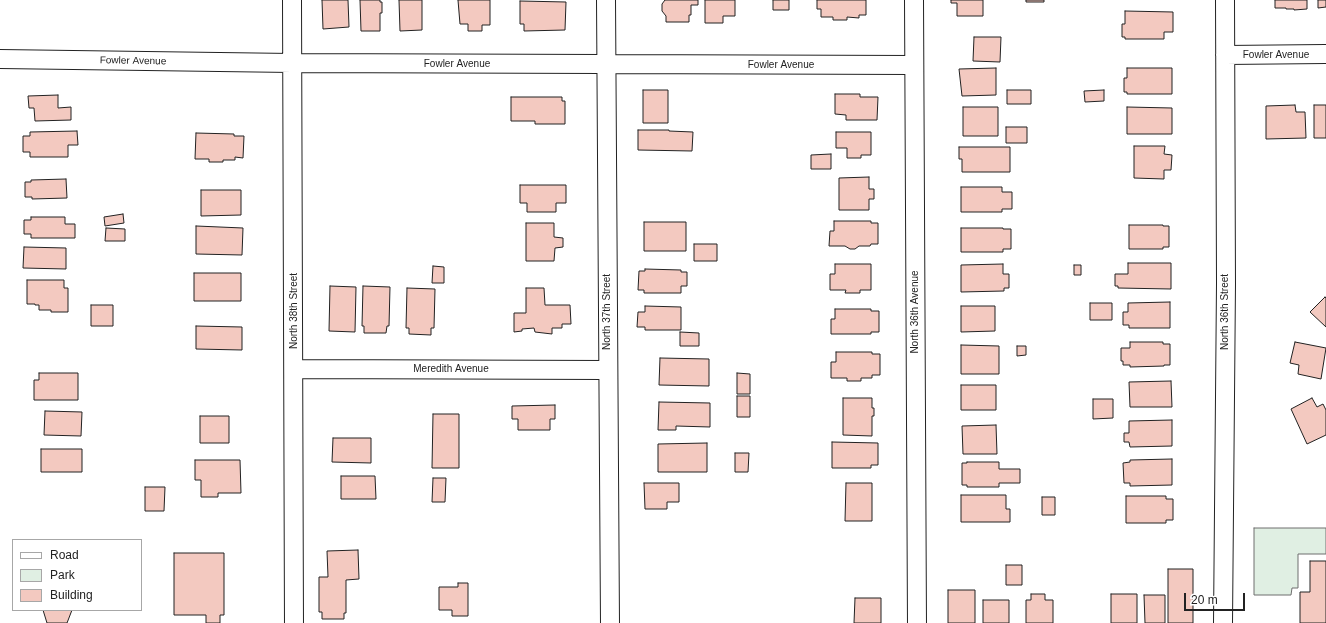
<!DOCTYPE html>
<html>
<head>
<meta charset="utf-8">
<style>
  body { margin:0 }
  #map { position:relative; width:1326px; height:623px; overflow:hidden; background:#fff; font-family:Helvetica,sans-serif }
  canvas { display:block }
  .legend { position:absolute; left:12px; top:539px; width:130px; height:72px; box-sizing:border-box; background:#fff; border:1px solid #a7a7a7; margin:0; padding:5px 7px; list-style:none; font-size:12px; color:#222 }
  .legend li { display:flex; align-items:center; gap:8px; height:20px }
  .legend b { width:20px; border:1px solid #a7a7a7 }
  .scale { position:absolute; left:1184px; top:593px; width:61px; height:18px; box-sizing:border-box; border:2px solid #222; border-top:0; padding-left:5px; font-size:12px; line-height:14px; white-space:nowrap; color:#222; -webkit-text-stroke:3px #fff; paint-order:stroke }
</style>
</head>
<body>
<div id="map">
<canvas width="1326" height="623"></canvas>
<ul class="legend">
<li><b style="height:5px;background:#fff"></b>Road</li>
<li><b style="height:11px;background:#e0efe3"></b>Park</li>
<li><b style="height:11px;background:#f3c9c0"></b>Building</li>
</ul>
<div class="scale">20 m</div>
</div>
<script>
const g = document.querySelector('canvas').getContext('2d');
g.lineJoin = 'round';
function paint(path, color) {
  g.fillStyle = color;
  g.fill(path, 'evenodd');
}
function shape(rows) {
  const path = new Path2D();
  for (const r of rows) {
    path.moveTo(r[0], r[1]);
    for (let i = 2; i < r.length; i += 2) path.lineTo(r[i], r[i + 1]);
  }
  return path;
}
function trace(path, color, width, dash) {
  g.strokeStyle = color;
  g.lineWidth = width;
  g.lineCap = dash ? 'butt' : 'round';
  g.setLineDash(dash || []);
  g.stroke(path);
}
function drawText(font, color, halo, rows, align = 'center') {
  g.font = font + ' Helvetica,sans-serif';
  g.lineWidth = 3;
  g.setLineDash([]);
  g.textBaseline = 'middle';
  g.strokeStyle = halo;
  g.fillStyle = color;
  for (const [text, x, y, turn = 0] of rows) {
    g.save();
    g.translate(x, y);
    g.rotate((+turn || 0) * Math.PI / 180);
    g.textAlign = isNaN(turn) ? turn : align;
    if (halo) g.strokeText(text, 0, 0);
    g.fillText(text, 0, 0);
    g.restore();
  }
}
const green = shape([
  [1254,528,1326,528,1326,554,1298,554,1298,588,1292,588,1291,595,1254,595,1254,528]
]);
const building = shape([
  [322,0,348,0,349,27,323,29,322,0],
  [360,0,380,0,380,2,382,2,382,13,380,13,380,31,361,31,360,0],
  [399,0,422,0,422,30,400,31,399,0],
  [458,0,490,0,490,25,482,25,482,31,468,31,468,24,460,24,458,0],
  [665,0,698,0,698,5,691,5,691,15,689,15,689,22,666,22,666,16,662,11,662,4,665,0],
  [705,0,735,0,735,16,723,16,723,23,705,23,705,0],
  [773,0,789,0,789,10,773,10,773,0],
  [817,0,866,0,866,15,859,15,859,18,847,17,847,20,833,20,833,17,821,17,821,9,817,9,817,0],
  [951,0,983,0,983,16,957,16,957,3,951,3,951,0],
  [1026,0,1044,0,1044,2,1026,2,1026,0],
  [1275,0,1307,0,1307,9,1294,10,1294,9,1286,9,1286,8,1275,8,1275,0],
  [1318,0,1326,0,1326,7,1318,8,1318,0],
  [520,1,566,2,565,30,524,31,524,24,520,24,520,1],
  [1125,11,1173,12,1173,32,1164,32,1164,39,1125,39,1125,37,1122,37,1122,24,1125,24,1125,11],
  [974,37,1001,37,1000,62,973,61,974,37],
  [996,68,996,95,962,96,959,69,996,68],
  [1127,68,1172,68,1172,94,1127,94,1127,92,1124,92,1124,78,1127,78,1127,68],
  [643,90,668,90,668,123,643,123,643,90],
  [1007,90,1031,90,1031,104,1007,104,1007,90],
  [1104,90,1104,101,1085,102,1084,91,1104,90],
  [835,94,860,94,860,97,878,97,877,120,846,120,846,115,835,114,835,94],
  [58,95,58,108,71,107,71,120,35,121,34,108,29,108,28,96,58,95],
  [511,97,562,97,562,101,565,101,565,124,535,124,535,121,511,121,511,97],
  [1295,105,1296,112,1305,112,1306,138,1266,139,1266,106,1295,105],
  [1314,105,1326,105,1326,138,1314,138,1314,105],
  [963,107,998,107,998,136,963,136,963,107],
  [1127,107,1172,108,1172,134,1127,134,1127,107],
  [1006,127,1027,127,1027,143,1006,143,1006,127],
  [638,130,669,130,669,131,693,132,692,151,638,150,638,130],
  [77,131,78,145,68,145,68,157,30,157,30,152,23,152,23,136,30,136,30,132,77,131],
  [836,132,871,132,871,155,861,155,861,158,847,158,847,148,836,148,836,132],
  [196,133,234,134,234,136,244,136,243,158,235,157,235,160,223,160,223,162,209,162,209,159,195,159,196,133],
  [1134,146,1165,146,1164,154,1172,155,1171,170,1164,170,1164,179,1134,178,1134,146],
  [959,147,1010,147,1010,172,962,172,962,159,959,159,959,147],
  [831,154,831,169,811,169,811,155,831,154],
  [869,177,869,189,874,189,874,199,869,199,869,210,839,210,839,178,869,177],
  [66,179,67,198,32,199,32,197,25,197,25,182,31,182,31,180,66,179],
  [520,185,566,185,566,203,556,203,556,212,527,212,527,203,520,203,520,185],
  [961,187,1002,187,1002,192,1012,192,1012,209,1002,209,1002,212,961,212,961,187],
  [201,190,241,190,241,215,201,216,201,190],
  [123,214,124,223,105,226,104,217,123,214],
  [31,217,65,217,65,224,75,224,75,238,31,238,31,234,24,234,24,220,31,220,31,217],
  [834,221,871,221,871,223,878,223,878,244,871,244,870,246,859,246,855,249,850,249,845,246,829,246,830,231,834,231,834,221],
  [644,222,686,222,686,251,644,251,644,222],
  [526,223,554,223,554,237,563,238,563,247,555,248,554,261,526,261,526,223],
  [1129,225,1163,225,1163,226,1169,226,1169,247,1163,247,1163,249,1129,249,1129,225],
  [196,226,243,228,242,255,196,254,196,226],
  [106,228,125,229,125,241,105,241,106,228],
  [961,228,1003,228,1003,229,1011,229,1011,249,1003,249,1003,252,961,252,961,228],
  [694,244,717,244,717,261,694,261,694,244],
  [24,247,66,248,66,269,23,268,24,247],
  [1128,263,1171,263,1171,289,1118,288,1118,286,1115,286,1115,274,1128,274,1128,263],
  [835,264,871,264,871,290,860,290,860,293,845,293,846,290,830,290,830,274,835,274,835,264],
  [1003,264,1003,274,1009,274,1009,288,1004,288,1004,291,961,292,961,265,1003,264],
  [1074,265,1081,265,1081,275,1074,275,1074,265],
  [433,266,444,267,444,283,432,283,433,266],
  [645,269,681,270,681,272,687,272,687,286,681,286,681,293,644,293,644,290,638,290,639,271,645,271,645,269],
  [194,273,241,273,241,301,194,301,194,273],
  [27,280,64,280,64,288,68,288,68,312,51,312,51,310,39,310,39,305,35,305,35,304,27,304,27,280],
  [330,286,356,287,355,332,329,331,330,286],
  [363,286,390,287,389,326,387,326,386,333,364,333,364,326,362,326,363,286],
  [407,288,435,289,434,328,431,328,431,335,409,334,409,328,406,328,407,288],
  [526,288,544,288,545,305,570,305,571,324,562,324,562,328,552,328,552,334,535,332,534,328,522,329,522,331,514,332,514,313,526,313,526,288],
  [1325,297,1326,298,1326,327,1310,312,1325,297],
  [1170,302,1170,328,1129,328,1129,325,1123,325,1123,312,1128,312,1128,303,1170,302],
  [1090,303,1112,303,1112,320,1090,320,1090,303],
  [91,305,113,305,113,326,91,326,91,305],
  [645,306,681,307,681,330,645,330,645,327,637,327,638,312,645,312,645,306],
  [961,306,995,306,995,331,961,332,961,306],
  [835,309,871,309,871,311,879,311,879,332,871,332,871,334,831,334,831,319,835,319,835,309],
  [196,326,242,327,242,350,196,349,196,326],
  [680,332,699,333,699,346,680,346,680,332],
  [1130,342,1163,342,1163,344,1170,344,1170,365,1164,365,1164,366,1130,367,1130,365,1123,365,1123,361,1121,361,1121,348,1130,348,1130,342],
  [1295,342,1326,348,1321,379,1298,374,1299,365,1290,363,1295,342],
  [961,345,999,346,999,374,961,374,961,345],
  [1017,346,1026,346,1026,355,1017,356,1017,346],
  [836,352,872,352,872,354,880,354,880,375,872,375,872,378,861,378,861,381,847,381,847,378,831,378,831,362,836,362,836,352],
  [660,358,709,359,709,386,659,385,660,358],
  [39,373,78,373,78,400,34,400,34,380,39,380,39,373],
  [737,373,750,374,750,394,737,394,737,373],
  [1171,381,1172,407,1130,407,1129,382,1171,381],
  [961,385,996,385,996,410,961,410,961,385],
  [737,396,750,396,750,417,737,417,737,396],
  [843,398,872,398,872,408,874,408,874,416,872,416,872,436,843,435,843,398],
  [1312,398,1317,407,1323,404,1326,410,1326,435,1307,444,1291,409,1312,398],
  [1093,399,1113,399,1113,418,1093,419,1093,399],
  [659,402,710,403,710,427,676,426,676,430,658,430,659,402],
  [555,405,555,419,550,419,550,430,518,430,518,419,512,419,512,406,555,405],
  [45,411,82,412,81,436,44,435,45,411],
  [433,414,459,414,459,468,432,468,433,414],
  [200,416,229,416,229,443,200,443,200,416],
  [1172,420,1172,446,1130,447,1129,442,1124,442,1124,433,1129,433,1129,421,1172,420],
  [996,425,997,454,963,454,962,426,996,425],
  [333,438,371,438,371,463,332,462,333,438],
  [832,442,878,443,878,465,871,465,871,468,832,468,832,442],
  [707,443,707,472,658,472,658,444,707,443],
  [41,449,82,449,82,472,41,472,41,449],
  [735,453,749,453,748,472,735,472,735,453],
  [1172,459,1172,485,1130,486,1130,483,1124,483,1123,463,1130,462,1130,460,1172,459],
  [195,460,240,460,241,493,218,493,218,497,201,497,201,480,195,480,195,460],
  [967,462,999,462,999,469,1020,469,1020,483,999,483,999,487,967,487,967,485,962,485,962,463,967,463,967,462],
  [341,476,375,476,376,499,341,499,341,476],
  [433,478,446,478,445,502,432,502,433,478],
  [644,483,679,483,679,502,667,502,667,509,645,509,644,483],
  [846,483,872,483,872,521,845,521,846,483],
  [145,487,165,487,164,511,145,511,145,487],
  [961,495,1006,495,1006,509,1010,509,1010,522,961,522,961,495],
  [1126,496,1166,496,1166,499,1173,499,1173,520,1166,520,1166,523,1126,523,1126,496],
  [1042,497,1055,497,1055,515,1042,515,1042,497],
  [358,550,359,579,346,580,346,613,344,613,344,619,322,619,322,612,319,612,319,577,328,577,327,551,358,550],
  [174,553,224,553,224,615,220,615,220,623,206,623,206,615,174,615,174,553],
  [1310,561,1326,561,1326,623,1300,623,1300,592,1310,592,1310,561],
  [1006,565,1022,565,1022,585,1006,585,1006,565],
  [1168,569,1193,569,1193,623,1168,623,1168,569],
  [458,583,468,583,468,616,452,616,452,610,439,610,439,587,458,587,458,583],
  [948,590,975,590,975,623,948,623,948,590],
  [1031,594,1045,594,1045,600,1053,600,1053,623,1026,623,1026,600,1031,600,1031,594],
  [1111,594,1137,594,1137,623,1111,623,1111,594],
  [1144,595,1165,595,1165,623,1145,623,1144,595],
  [855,598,881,598,881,623,854,623,855,598],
  [983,600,1009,600,1009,623,983,623,983,600],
  [43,610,72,610,67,623,47,623,43,610]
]);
const minor = shape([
  [292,0,294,623],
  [606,0,610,623],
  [914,0,917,623],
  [1225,55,1326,54],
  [0,59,292,63,914,65],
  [294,369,607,370],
  [1223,623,1226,283,1225,0]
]);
const streetNames = [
  ["Fowler Avenue",1276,55],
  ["Fowler Avenue",133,61,1],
  ["Fowler Avenue",457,64],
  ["Fowler Avenue",781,65],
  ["North 38th Street",294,311,-90],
  ["North 37th Street",607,312,-90],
  ["North 36th Avenue",915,312,-90],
  ["North 36th Street",1225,312,-90],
  ["Meredith Avenue",451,369]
];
paint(green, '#e0efe3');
trace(green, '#6f6f6f', 1);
paint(building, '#f3c9c0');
trace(building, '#222', 1);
trace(minor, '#222', 20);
trace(minor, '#fff', 18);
drawText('10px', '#222', '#fff', streetNames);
</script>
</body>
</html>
